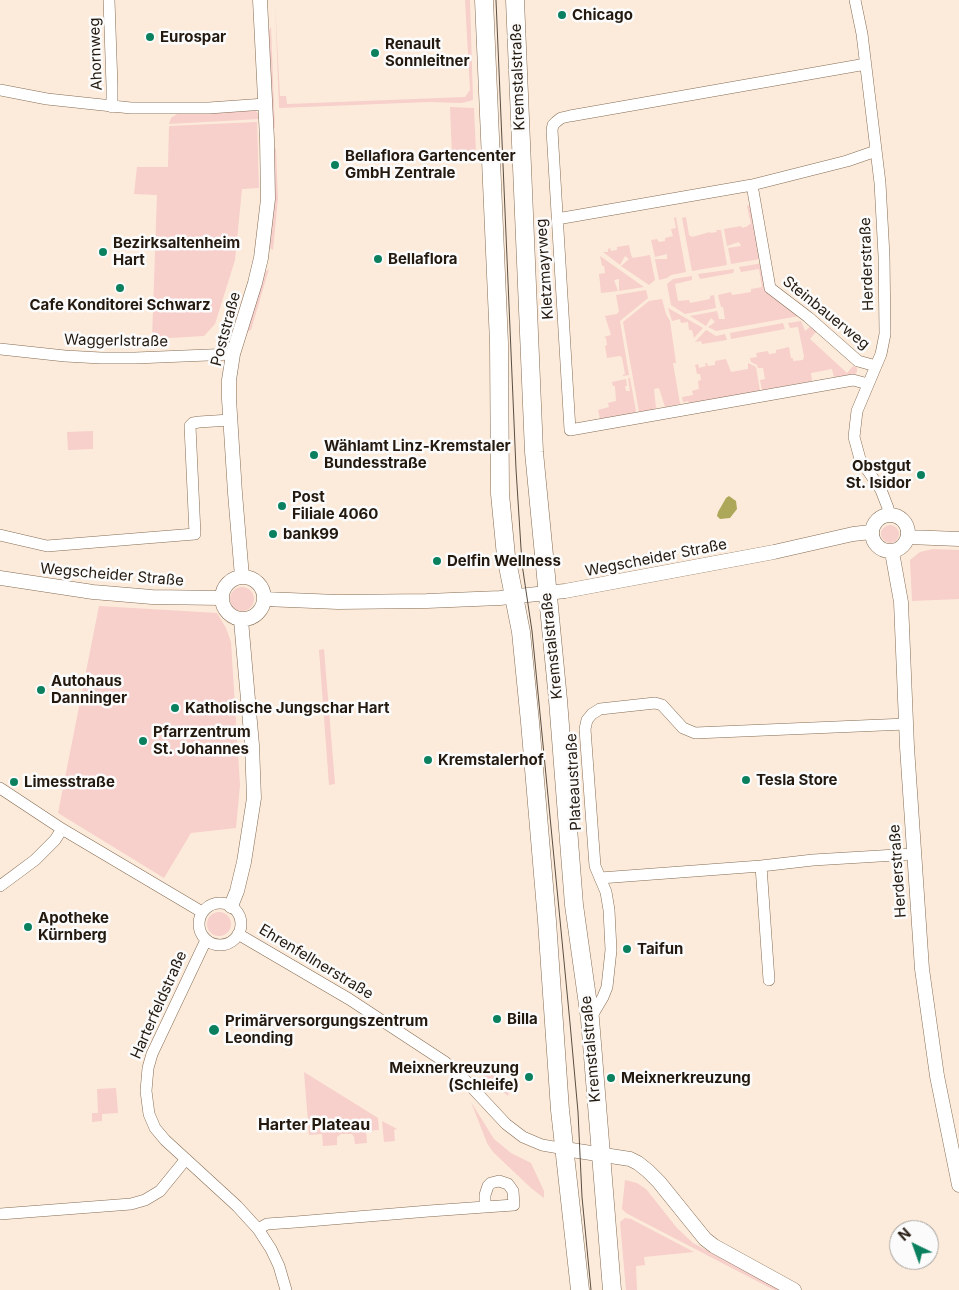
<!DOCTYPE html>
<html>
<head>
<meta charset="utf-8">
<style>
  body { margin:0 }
  #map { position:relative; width:959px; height:1290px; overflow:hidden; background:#fcebda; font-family:Inter,sans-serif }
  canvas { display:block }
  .north { position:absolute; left:889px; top:1220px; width:50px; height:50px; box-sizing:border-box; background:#fbfbfb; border:1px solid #a5a19d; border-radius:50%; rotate:318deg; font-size:14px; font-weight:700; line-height:20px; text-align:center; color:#23190f }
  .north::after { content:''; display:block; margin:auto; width:18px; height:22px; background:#0a805e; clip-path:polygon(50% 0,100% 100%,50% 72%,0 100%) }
</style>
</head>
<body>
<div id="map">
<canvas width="959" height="1290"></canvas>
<div class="north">N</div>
</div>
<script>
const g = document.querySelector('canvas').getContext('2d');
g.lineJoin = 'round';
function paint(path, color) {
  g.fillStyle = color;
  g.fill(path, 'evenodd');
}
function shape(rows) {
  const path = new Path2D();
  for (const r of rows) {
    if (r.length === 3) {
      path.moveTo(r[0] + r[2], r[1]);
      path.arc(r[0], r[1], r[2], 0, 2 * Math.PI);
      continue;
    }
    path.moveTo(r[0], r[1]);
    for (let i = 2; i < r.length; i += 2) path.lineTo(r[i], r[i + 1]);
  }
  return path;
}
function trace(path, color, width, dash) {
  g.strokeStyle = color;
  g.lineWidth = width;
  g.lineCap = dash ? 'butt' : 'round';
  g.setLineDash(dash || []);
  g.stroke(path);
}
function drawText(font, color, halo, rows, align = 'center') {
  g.font = font + ' Inter,sans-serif';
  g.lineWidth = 5;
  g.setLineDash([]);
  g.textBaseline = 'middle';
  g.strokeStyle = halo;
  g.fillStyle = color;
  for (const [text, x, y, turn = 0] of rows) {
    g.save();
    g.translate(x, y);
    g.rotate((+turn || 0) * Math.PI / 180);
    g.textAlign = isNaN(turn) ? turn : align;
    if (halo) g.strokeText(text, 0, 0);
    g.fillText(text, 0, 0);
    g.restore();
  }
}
const green = shape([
  [465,0,470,0,473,100,462,103,429,102,279,108,275,2,280,96,286,96,287,104,465,97,470,90],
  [271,27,275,129,273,127,268,31],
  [450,107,474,108,476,153,452,155],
  [254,110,258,113,260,119,169,124,171,118,177,114],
  [257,122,259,188,242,189,235,260,215,324,204,336,152,339,157,195,134,194,137,167,168,167,169,126],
  [276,148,278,199,273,250,269,247,274,199,274,150],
  [752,205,760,259,731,264,728,248,741,246,739,242,727,246,724,229,741,226,742,228,748,226,748,225,751,224,747,206],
  [676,217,686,272,671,275,667,278,659,280,655,259,667,259,667,254,655,257,651,240,657,239,659,242,665,241,665,238,673,236,671,229,676,228,674,218],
  [686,217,689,235,692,237,710,232,710,233,717,232,716,230,721,230,727,265,692,271,682,218],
  [629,245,631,255,633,258,650,255,655,280,649,285,621,266,629,259,625,256,620,265,603,252,608,252,608,249,610,248,611,251,617,250,617,247],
  [600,256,644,287,619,291,619,279,614,280,618,291,601,293,599,274,605,273,604,266,602,266],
  [763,263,768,293,799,316,716,331,708,327,715,322,711,318,706,326,690,316,717,311,719,319,725,319,723,307,721,307,718,295,731,292,732,295,739,294,751,292,751,289,762,287,759,269,741,272,739,267],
  [269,269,251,330,247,332,264,273],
  [734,269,733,273,700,279,698,274],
  [692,276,692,280,675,284,678,301,689,300,690,303,710,299,710,296,714,295,716,308,685,314,671,305,667,284,673,279],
  [646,290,648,298,620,321,629,375,623,376,623,375,625,374,622,357,619,356,607,358,605,346,607,345,606,338,604,337,611,335,605,316,617,314,619,311,616,295],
  [662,299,666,314,670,321,676,363,673,363,680,404,665,407,659,388,654,389,656,408,653,410,639,412,623,322,649,301],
  [668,308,703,328,694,338,692,330,689,330,688,322,681,323,680,319,672,321],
  [801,321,805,331,811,326,816,332,810,339,847,373,853,366,857,368,857,372,855,374,834,377,832,369,811,373,812,381,762,390,760,380,765,379,763,368,758,368,757,365,751,362,750,358,757,357,756,353,768,351,769,354,776,353,776,350,789,347,791,358,793,358,793,361,803,360,804,356,798,327,790,328,788,323],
  [783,323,785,329,731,339,730,333],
  [706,330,716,336,725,334,727,340,702,344,701,341,695,342],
  [726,359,731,372,748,369,748,363,756,367,760,391,689,403,688,401,683,402,682,397,693,395,692,391,699,389,698,381,701,380,700,374,697,374,695,365,698,364,699,368,706,366,705,363,707,363,708,366,715,365,715,361],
  [628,378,630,378,636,411,634,413,600,419,598,410,609,407,608,403,616,401,615,386,613,386,612,382,626,379,627,386,625,386,626,391,630,391],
  [93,431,93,449,68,450,67,432],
  [890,534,9],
  [933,549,959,550,959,599,912,601,910,560,920,552],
  [242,599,12],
  [99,606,217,613,226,628,231,642,240,785,236,828,191,833,164,878,58,813],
  [324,649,335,784,329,785,319,650],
  [219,924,12],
  [492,1067,499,1069,506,1076,510,1087,508,1096,482,1075,487,1069],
  [304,1072,378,1118,379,1130,366,1131,367,1143,355,1144,354,1137,352,1134,341,1134,337,1137,337,1145,323,1146,322,1134,309,1135],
  [116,1088,118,1113,102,1114,102,1121,92,1122,92,1113,98,1113,97,1089],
  [471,1102,494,1139,511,1153,531,1163,544,1191,544,1198,531,1188,493,1152,487,1143],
  [382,1121,397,1129,394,1130,395,1141,384,1142],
  [625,1180,637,1183,646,1189,677,1228,693,1243,782,1290,774,1290,626,1213,622,1209],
  [625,1218,631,1219,694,1252,644,1257,645,1265,636,1266,637,1290,626,1290,620,1222]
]);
const water = shape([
  [729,496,736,501,737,509,730,518,720,519,717,516,718,512,726,498]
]);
const minor = shape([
  [109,0,112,86,112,107],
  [855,0,862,34,880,183,884,256,885,334,881,354,857,411,854,437,860,459,881,490,888,508,888,515],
  [866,64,570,116,561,118,556,122,553,125,552,130,570,430,853,380,868,384],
  [0,90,47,99,131,108,209,108,265,104],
  [752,185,770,288,808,317,858,361,876,366],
  [557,219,752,185,847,161,876,151],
  [0,349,65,356,101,358,135,358,233,354],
  [0,535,47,546,195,534,190,426,193,423,199,422,230,420],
  [0,788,62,829,202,912],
  [761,866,769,980],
  [600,878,761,866,813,860,913,854],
  [0,886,35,860,55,840,62,829],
  [220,924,21],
  [238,934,349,999,445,1062,464,1079,506,1124,523,1137,542,1145,565,1149],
  [206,940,152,1054,148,1068,146,1091,149,1114,155,1128,165,1140,237,1206,258,1229,271,1249,279,1266,286,1290],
  [590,1019,603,997,607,987,611,950,609,910,606,892,595,866,585,729,587,720,592,714,600,709,655,703,662,705,683,728,695,733,906,724],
  [0,1214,131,1204,145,1200,160,1191,186,1159],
  [258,1229,267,1224,296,1222,429,1211,485,1207,514,1205,513,1191,508,1184,499,1181,491,1183,488,1186,485,1195,485,1207]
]);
const tertiary = shape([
  [890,533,18],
  [908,537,959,539],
  [892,552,901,602,907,747,922,969,937,1076,959,1185],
  [243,598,21],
  [242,577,235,493,229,399,229,380,233,354,255,283,261,258,268,199,267,139,260,0],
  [0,578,93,592,152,597,221,598],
  [264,599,338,602,427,601,500,598,565,591,774,552,853,534,871,532],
  [231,906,237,891,244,862,254,798,252,745,241,620],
  [565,1149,630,1159,638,1163,648,1171,659,1182,705,1239,714,1246,794,1290]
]);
const primary = shape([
  [484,0,499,343,500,494,506,556,521,632,530,722,547,921,560,1110,580,1290],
  [515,0,534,452,558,700,574,905,590,1019,612,1290]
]);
const tram = shape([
  [496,0,516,469,522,564,532,631,570,1023,578,1112,582,1197,591,1290]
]);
const markers = [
  [562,15,5,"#0a805e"],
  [150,37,5,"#0a805e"],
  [375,53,5,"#0a805e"],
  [335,165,5,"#0a805e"],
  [103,252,5,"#0a805e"],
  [378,259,5,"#0a805e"],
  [120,288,5,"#0a805e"],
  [314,455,5,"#0a805e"],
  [921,475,5,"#0a805e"],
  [282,506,5,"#0a805e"],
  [273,534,5,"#0a805e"],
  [437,561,5,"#0a805e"],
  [41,690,5,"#0a805e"],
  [175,708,5,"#0a805e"],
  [143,741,5,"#0a805e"],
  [428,760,5,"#0a805e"],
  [746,780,5,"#0a805e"],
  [14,782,5,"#0a805e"],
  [28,927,5,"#0a805e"],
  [627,949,5,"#0a805e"],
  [497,1019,5,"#0a805e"],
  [214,1030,6,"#0a805e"],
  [529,1077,5,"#0a805e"],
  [611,1078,5,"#0a805e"]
];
const poiNames = [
  ["Chicago",572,15],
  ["Eurospar",160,37],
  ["Renault",385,44],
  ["Sonnleitner",385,61],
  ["Bellaflora Gartencenter",345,156],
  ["GmbH Zentrale",345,173],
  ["Bezirksaltenheim",113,243],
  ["Hart",113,260],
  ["Bellaflora",388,259],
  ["Cafe Konditorei Schwarz",120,305,"center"],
  ["Wählamt Linz-Kremstaler",324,446],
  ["Bundesstraße",324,463],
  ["Obstgut",911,466,"right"],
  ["St. Isidor",911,483,"right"],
  ["Post",292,497],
  ["Filiale 4060",292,514],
  ["bank99",283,534],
  ["Delfin Wellness",447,561],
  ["Autohaus",51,681],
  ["Danninger",51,698],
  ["Katholische Jungschar Hart",185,708],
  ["Pfarrzentrum",153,732],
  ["St. Johannes",153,749],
  ["Kremstalerhof",438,760],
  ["Tesla Store",756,780],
  ["Limesstraße",24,782],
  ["Apotheke",38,918],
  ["Kürnberg",38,935],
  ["Taifun",637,949],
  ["Billa",507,1019],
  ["Primärversorgungszentrum",225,1021],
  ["Leonding",225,1038],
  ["Meixnerkreuzung",519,1068,"right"],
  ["(Schleife)",519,1085,"right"],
  ["Meixnerkreuzung",621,1078]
];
const streetNames = [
  ["Ahornweg",96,54,-92],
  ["Kremstalstraße",518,77,-92],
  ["Herderstraße",867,264,-92],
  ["Kletzmayrweg",545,269,-94],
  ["Steinbauerweg",826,313,39],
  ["Poststraße",226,329,-75],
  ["Waggerlstraße",116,341,1],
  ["Wegscheider Straße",656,558,-11],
  ["Wegscheider Straße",112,575,5],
  ["Kremstalstraße",552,646,-96],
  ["Plateaustraße",574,782,-93],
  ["Herderstraße",898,871,-94],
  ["Ehrenfellnerstraße",316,962,31],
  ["Harterfeldstraße",159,1005,-66],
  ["Kremstalstraße",591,1049,-95]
];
const neighbourhoodNames = [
  ["Harter Plateau",314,1125]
];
paint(green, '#f7cfcb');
paint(water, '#aca759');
trace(minor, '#856c53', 12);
trace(tertiary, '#856c53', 15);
trace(primary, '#856c53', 19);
trace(minor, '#fff', 11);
trace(tertiary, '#fff', 14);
trace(primary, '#fff', 18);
trace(tram, '#5a4e42', 1);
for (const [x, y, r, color] of markers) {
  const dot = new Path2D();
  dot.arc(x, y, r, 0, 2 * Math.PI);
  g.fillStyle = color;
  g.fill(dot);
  trace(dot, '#fbfbfb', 2);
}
drawText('bold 15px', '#23190f', '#fbfbfb', poiNames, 'left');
drawText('15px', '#23190f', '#fbfbfb', streetNames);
drawText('bold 16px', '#23190f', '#fbfbfb', neighbourhoodNames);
</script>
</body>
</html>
